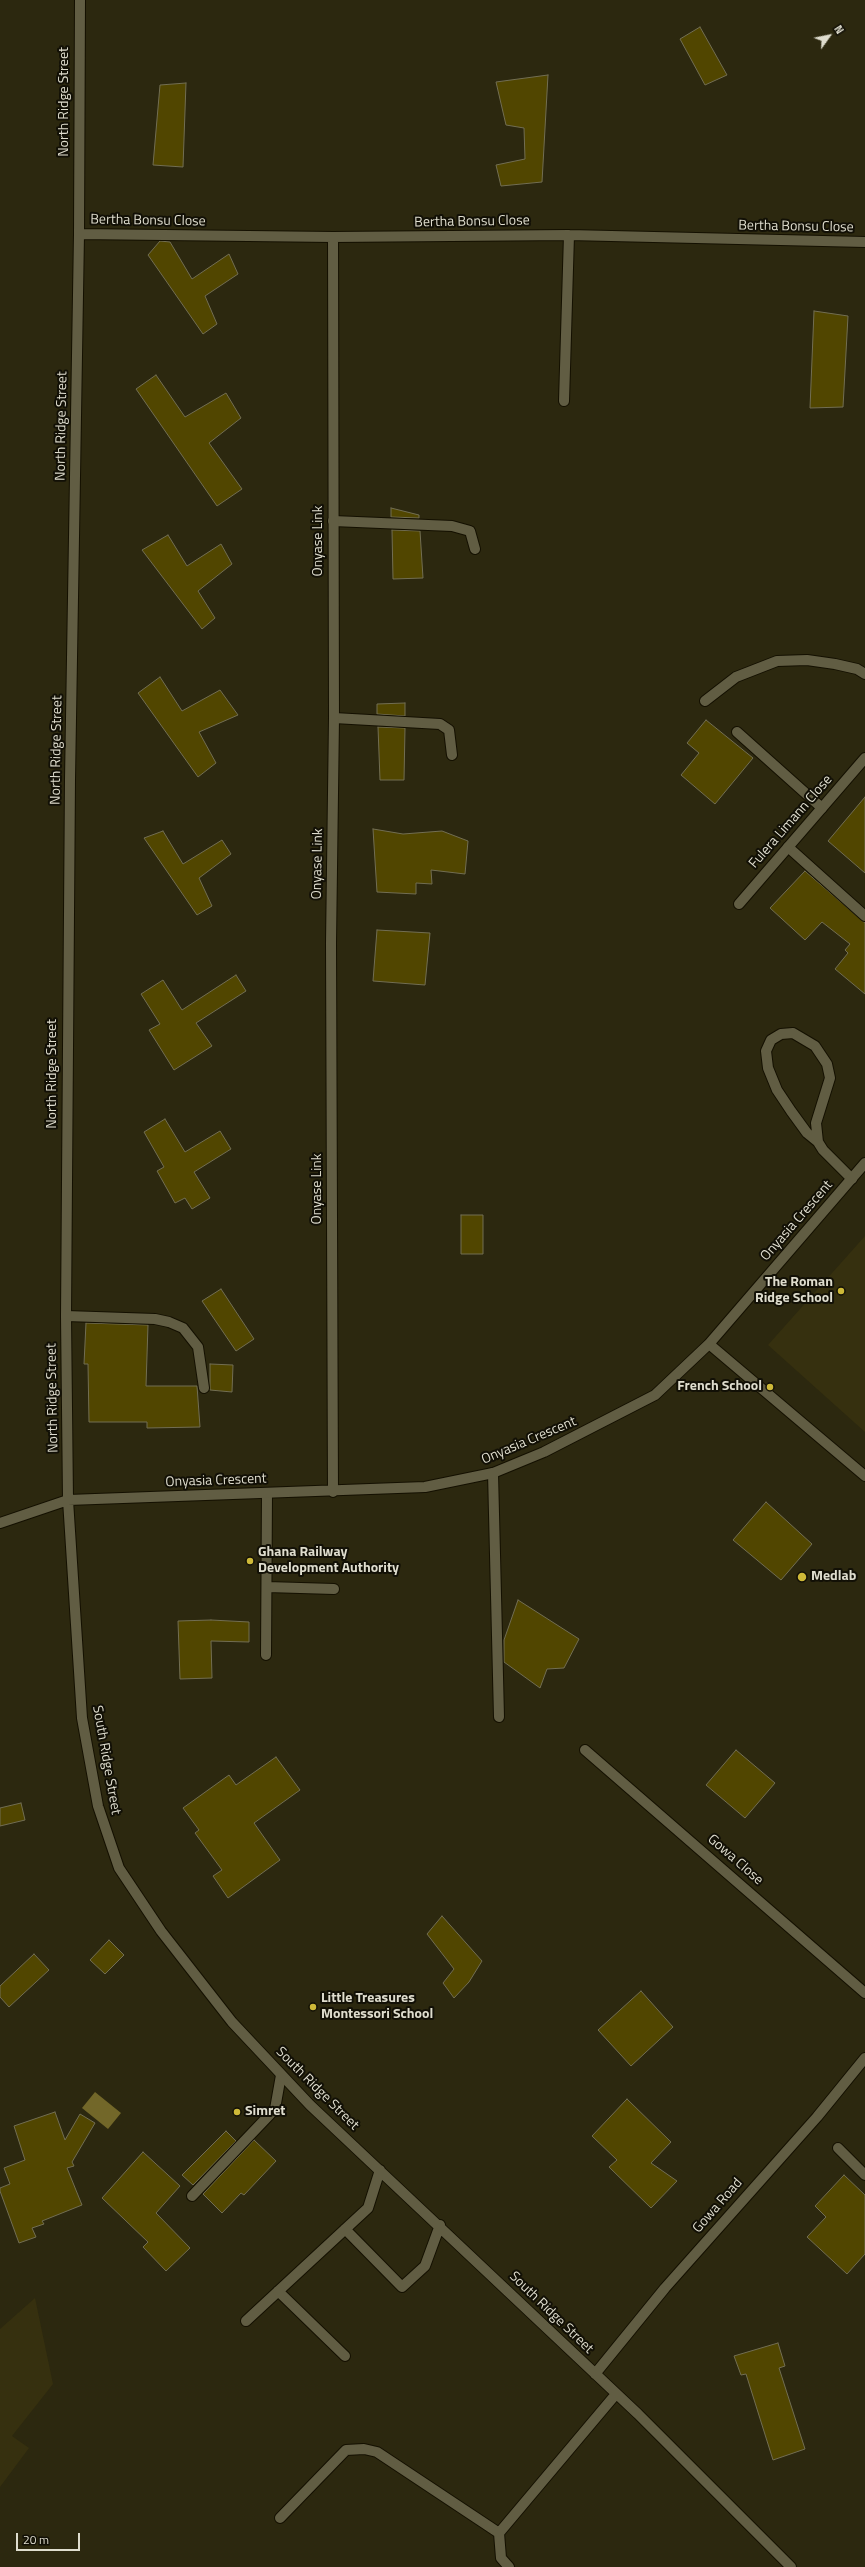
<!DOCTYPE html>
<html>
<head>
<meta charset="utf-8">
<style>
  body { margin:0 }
  #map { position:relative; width:865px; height:2567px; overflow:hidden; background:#2c280f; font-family:"Titillium Web",sans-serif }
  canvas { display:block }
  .north { position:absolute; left:809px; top:16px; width:40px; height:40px; -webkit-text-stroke:3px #121006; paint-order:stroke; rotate:57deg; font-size:11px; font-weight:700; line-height:16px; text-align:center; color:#dfddce }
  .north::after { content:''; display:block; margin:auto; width:14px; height:18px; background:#dfddce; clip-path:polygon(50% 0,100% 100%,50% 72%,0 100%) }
  .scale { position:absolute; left:16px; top:2533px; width:64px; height:18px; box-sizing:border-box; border:2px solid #dfddce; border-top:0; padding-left:5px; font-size:12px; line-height:14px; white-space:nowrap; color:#dfddce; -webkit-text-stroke:3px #121006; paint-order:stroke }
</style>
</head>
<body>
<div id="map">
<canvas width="865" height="2567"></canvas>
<div class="north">N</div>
<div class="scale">20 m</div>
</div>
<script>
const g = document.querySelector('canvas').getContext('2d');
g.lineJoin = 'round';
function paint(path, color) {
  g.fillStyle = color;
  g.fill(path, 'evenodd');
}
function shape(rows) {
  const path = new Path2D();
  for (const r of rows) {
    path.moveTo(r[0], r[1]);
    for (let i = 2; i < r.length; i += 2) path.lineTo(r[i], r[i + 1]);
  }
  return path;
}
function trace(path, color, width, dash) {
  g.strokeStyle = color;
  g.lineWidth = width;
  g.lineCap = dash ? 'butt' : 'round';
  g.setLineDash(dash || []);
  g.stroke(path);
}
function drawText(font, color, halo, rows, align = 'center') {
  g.font = font + ' "Titillium Web",sans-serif';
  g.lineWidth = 4;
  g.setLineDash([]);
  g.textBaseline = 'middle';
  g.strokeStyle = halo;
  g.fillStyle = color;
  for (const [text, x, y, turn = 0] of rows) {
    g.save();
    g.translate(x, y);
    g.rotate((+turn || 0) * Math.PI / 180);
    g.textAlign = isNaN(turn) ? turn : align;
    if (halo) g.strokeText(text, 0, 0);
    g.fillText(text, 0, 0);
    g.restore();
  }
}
const built = shape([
  [865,1236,865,1432,768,1345],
  [35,2298,53,2384,12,2436,29,2448,0,2487,0,2329]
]);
const water = shape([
  [95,2092,121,2113,108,2129,82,2108]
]);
const building = shape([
  [700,27,727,75,705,85,680,39,700,27],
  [548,75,542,182,501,186,496,165,525,159,524,128,506,125,496,82,548,75],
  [186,83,183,167,153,165,160,85,186,83],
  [160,241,170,242,192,279,229,254,238,274,205,296,217,324,203,334,148,255,160,241],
  [814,311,848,316,843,407,810,408,814,311],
  [156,375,185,417,226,393,241,418,209,443,242,489,217,506,136,389,156,375],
  [391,508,419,515,419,518,391,517,391,508],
  [392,530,420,531,423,578,393,579,392,530],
  [168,535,187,566,221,544,232,564,198,591,215,618,202,629,142,550,168,535],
  [160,677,182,711,220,690,238,715,199,732,216,763,198,777,138,693,160,677],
  [405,703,405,716,377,714,377,704,405,703],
  [706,720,753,758,715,804,681,775,699,753,687,743,706,720],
  [378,727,405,728,404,780,380,780,378,727],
  [865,797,865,873,828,841,865,797],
  [373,829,403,834,442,831,468,841,465,874,431,870,432,884,416,883,416,894,377,892,373,829],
  [163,831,183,864,222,840,231,854,199,878,212,906,197,915,144,838,163,831],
  [805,871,865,923,865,994,835,969,848,953,845,950,850,944,822,922,805,940,770,908,805,871],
  [377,930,430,933,425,985,373,981,377,930],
  [236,975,246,991,196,1023,212,1046,174,1070,149,1030,160,1024,141,994,163,980,182,1010,236,975],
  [165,1119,185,1152,220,1131,231,1149,194,1172,210,1198,192,1209,185,1198,175,1203,157,1171,164,1167,144,1132,165,1119],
  [461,1215,483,1215,483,1254,461,1254,461,1215],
  [221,1289,254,1339,236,1351,202,1301,221,1289],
  [86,1323,148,1325,146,1386,197,1386,200,1427,147,1428,147,1422,89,1422,88,1364,84,1364,86,1323],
  [210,1364,233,1365,232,1392,210,1390,210,1364],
  [766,1502,812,1544,781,1580,733,1540,766,1502],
  [518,1600,579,1639,564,1668,547,1669,540,1688,504,1662,504,1640,518,1600],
  [211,1620,249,1622,249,1642,211,1641,212,1678,180,1679,178,1621,211,1620],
  [736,1750,775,1783,745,1818,706,1785,736,1750],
  [276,1757,300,1790,254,1823,280,1860,228,1898,213,1876,222,1870,195,1833,199,1830,183,1808,229,1775,236,1785,276,1757],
  [21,1803,25,1820,0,1826,0,1808,21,1803],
  [442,1916,482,1961,469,1982,454,1998,443,1983,454,1969,427,1934,442,1916],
  [109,1940,124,1955,105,1974,90,1960,109,1940],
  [34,1954,49,1970,9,2007,0,1997,0,1986,34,1954],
  [641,1991,673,2027,631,2066,598,2030,641,1991],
  [627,2099,671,2142,651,2163,677,2181,651,2208,609,2167,617,2160,592,2136,627,2099],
  [55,2112,65,2140,80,2114,95,2123,72,2162,74,2166,67,2168,82,2205,42,2221,44,2224,32,2228,36,2237,19,2243,0,2191,0,2188,10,2184,4,2168,25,2160,14,2126,55,2112],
  [226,2131,236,2141,193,2185,182,2175,226,2131],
  [254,2140,276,2161,244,2195,241,2193,222,2213,203,2194,254,2140],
  [143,2152,180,2186,156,2213,190,2248,166,2271,143,2247,148,2242,102,2198,143,2152],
  [844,2175,865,2195,865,2254,847,2274,807,2237,826,2217,815,2206,844,2175],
  [778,2343,785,2366,779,2368,805,2449,773,2460,746,2374,741,2375,734,2356,778,2343]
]);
const lane = shape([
  [333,521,452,526,470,531,475,549],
  [334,718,440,724,449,730,452,755],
  [737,732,822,808],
  [788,847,865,916],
  [793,1033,815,1046,827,1064,830,1078,816,1123,818,1142,807,1133,791,1111,777,1090,768,1068,766,1051,771,1040,781,1034,793,1033],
  [818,1142,823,1150,852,1179],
  [66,1316,155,1319,169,1322,183,1328,198,1347,204,1388],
  [493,1473,499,1717],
  [267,1587,334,1589],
  [266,1655,267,1494],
  [192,2196,275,2109,281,2075]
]);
const street = shape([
  [80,0,79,234,70,779,66,1316,68,1500,82,1718,98,1806,119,1868,161,1931,232,2022,310,2105,638,2414,791,2567],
  [79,234,333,237,569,235,865,242],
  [564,401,569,235],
  [705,701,736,677,777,661,807,660,835,664,857,669,865,674],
  [739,904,865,758],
  [709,1344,865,1476],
  [333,1492,331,943,334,718,333,237],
  [0,1523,68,1500,425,1487,493,1473,544,1452,655,1395,709,1344,865,1163],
  [585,1750,865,1993],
  [838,2148,865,2175],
  [345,2229,402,2287,425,2266,440,2225],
  [278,2291,345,2356],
  [246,2321,368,2208,380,2170],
  [595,2374,665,2288,817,2117,865,2058],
  [280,2518,346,2450,364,2449,377,2452,499,2533,501,2558,509,2567],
  [499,2533,616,2394]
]);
const markers = [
  [841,1291,4,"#ceb938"],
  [770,1387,4,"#ceb938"],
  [250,1561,4,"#ceb938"],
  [802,1577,5,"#ceb938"],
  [313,2007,4,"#ceb938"],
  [237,2112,4,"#ceb938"]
];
const streetNames = [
  ["North Ridge Street",65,102,-90],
  ["Bertha Bonsu Close",148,221,1],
  ["Bertha Bonsu Close",472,222,-1],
  ["Bertha Bonsu Close",796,227,1],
  ["North Ridge Street",62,426,-89],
  ["Onyase Link",319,541,-90],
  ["North Ridge Street",57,750,-89],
  ["Fulera Limann Close",791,822,-49],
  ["Onyase Link",318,864,-89],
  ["North Ridge Street",53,1074,-90],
  ["Onyase Link",318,1189,-90],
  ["Onyasia Crescent",797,1221,-49],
  ["North Ridge Street",53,1398,-91],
  ["Onyasia Crescent",529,1441,-23],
  ["Onyasia Crescent",216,1481,-2],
  ["South Ridge Street",106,1760,80],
  ["Gowa Close",735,1860,41],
  ["South Ridge Street",317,2089,45],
  ["Gowa Road",718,2206,-49],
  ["South Ridge Street",551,2313,44]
];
const poiNames = [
  ["The Roman",833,1283,"right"],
  ["Ridge School",833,1299,"right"],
  ["French School",762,1387,"right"],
  ["Ghana Railway",258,1553],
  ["Development Authority",258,1569],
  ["Medlab",811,1577],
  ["Little Treasures",321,1999],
  ["Montessori School",321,2015],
  ["Simret",245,2112]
];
paint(built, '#36300f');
paint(water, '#726729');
paint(building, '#514600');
trace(building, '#726e53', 1);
trace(lane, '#141000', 12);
trace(street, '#141000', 12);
trace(lane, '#615d43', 10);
trace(street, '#615d43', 10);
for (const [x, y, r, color] of markers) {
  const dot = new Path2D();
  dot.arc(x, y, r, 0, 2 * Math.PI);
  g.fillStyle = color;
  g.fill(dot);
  trace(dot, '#121006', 1.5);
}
drawText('14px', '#dfddce', '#121006', streetNames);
drawText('bold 14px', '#dfddce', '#121006', poiNames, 'left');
</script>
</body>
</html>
